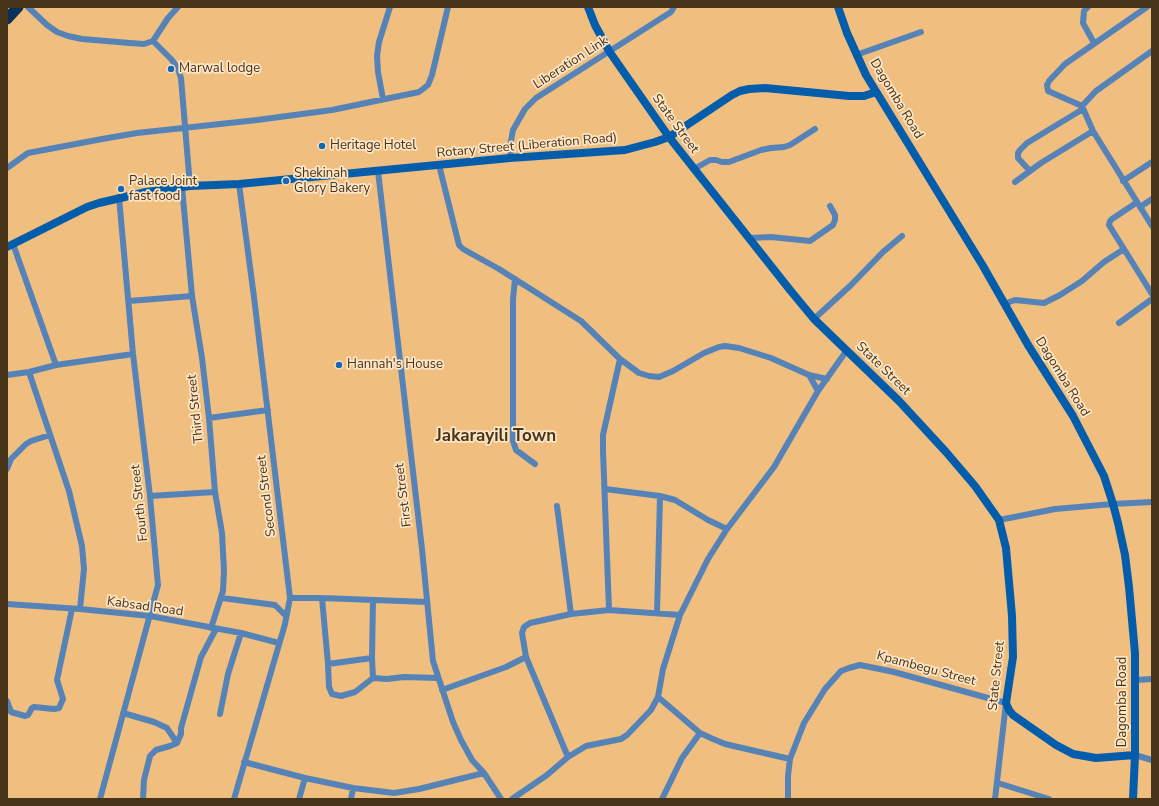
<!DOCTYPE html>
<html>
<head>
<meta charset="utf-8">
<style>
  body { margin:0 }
  #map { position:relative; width:1159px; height:806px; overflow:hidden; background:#f0be7e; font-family:"Nunito Sans",sans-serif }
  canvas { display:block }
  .frame { position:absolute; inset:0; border:8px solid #483419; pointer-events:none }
</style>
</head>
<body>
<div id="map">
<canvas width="1159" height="806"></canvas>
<div class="frame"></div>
</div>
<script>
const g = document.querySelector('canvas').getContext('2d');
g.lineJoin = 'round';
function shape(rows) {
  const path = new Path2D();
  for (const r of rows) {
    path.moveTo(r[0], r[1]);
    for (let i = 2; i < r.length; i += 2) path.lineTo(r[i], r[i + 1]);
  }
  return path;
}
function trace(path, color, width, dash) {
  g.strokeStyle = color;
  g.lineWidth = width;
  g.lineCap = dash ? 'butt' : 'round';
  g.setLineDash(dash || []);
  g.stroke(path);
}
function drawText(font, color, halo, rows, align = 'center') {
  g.font = font + ' "Nunito Sans",sans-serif';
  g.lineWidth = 3.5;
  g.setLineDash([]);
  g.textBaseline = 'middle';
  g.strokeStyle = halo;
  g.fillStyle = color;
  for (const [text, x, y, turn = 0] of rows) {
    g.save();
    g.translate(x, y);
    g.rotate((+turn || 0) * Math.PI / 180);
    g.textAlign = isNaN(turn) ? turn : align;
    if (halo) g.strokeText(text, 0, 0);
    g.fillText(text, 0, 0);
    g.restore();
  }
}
const street = shape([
  [28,7,47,25,57,32,68,36,82,39,130,43,144,44,153,41],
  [178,7,168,18,153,41,172,60,178,69,181,78,190,186],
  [1088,7,1084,11,1083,23,1094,43],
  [1152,51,1096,91,1082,106,1093,131,1152,226],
  [856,55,921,32],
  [383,99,378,72,377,56,379,42,390,7],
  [1082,106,1048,91,1047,85,1049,81,1065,64,1147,7],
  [510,158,511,141,513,130,525,109,536,98,671,12,674,7],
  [439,165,459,245,463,249,499,269,581,321,620,359,639,373,649,376,659,377,673,371,704,353,719,347,725,346,739,348,771,358,809,375,827,379],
  [7,168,28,153,102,139,137,133,257,120,332,110,419,92,428,85,432,75,448,7],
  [694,169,710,160,716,160,722,162,729,162,761,150,771,148,784,147,790,145,815,129],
  [378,171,422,549,433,661,453,722,461,740,472,760,484,773,501,799],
  [1030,171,1018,158,1018,153,1020,150,1027,143,1083,109],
  [1123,181,1152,162],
  [1015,182,1041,163,1093,131],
  [182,187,192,296,202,358,209,418,215,492,222,533,224,571,223,591,211,628],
  [1136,203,1112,219,1110,221,1109,225,1152,294],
  [1140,207,1152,199],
  [750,238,771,237,810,241,833,225,835,220,835,215,830,206],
  [13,244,56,365],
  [515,279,513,299,513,441,516,450,535,464],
  [129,301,192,296],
  [1004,304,1015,300,1044,303,1060,295,1082,281,1104,262,1124,249],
  [814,319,851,285,883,252,902,236],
  [1119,323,1152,299],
  [29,372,69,491,82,546,84,569,80,609],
  [7,375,29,372,56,365,133,354],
  [809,375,818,391],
  [209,418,268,410],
  [7,469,11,459,26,444,31,441,50,435],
  [605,489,660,496,675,500,708,520,727,529],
  [150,496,215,492],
  [557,506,571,614],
  [999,520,1055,509,1113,504,1152,502],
  [222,598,275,605,286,616],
  [290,598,322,598,427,602],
  [322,598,328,664,329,687,332,694,341,696,355,692,373,678],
  [373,600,372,658,373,678,387,679,404,677,438,678],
  [7,604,80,609,150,616,241,633,279,643],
  [609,610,603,451,603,435,620,359],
  [657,613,660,496],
  [328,664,372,658],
  [1135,680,1152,679],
  [442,690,506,667,526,657],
  [658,697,700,733,713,739,725,744,790,759],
  [7,701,11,712,25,716,28,715,32,708,34,707,54,709,59,708,63,699,57,680,72,609],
  [123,713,154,722,167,728,177,743],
  [220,714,228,674,241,633],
  [1135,755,1152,760],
  [568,757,526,657,522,633,524,627,530,623,571,614,609,610,680,615],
  [244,762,305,778,353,788,394,793,419,789,484,773],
  [998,783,1049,799],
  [100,799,158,585,150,496,133,354,119,197],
  [143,799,144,780,150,756,156,750,170,746,177,743,181,734,181,728,201,657,216,629],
  [234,799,285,624,290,598,254,297,239,184],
  [299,799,305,778],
  [351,799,353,788],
  [512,799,547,775,568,757,586,746,621,739,627,735,651,710,658,697,663,669,680,615,708,559,727,529,774,467,818,391,847,350],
  [662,799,682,758,700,733],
  [788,799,788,776,790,759,804,723,825,689,841,671,849,668,860,665,894,672,1006,703,995,799]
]);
const secondary = shape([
  [588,7,595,25,609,51,669,137,790,290,814,319,899,401,946,452,975,486,999,520,1006,548,1012,616,1013,657,1006,703,1009,710,1013,715,1056,745,1073,754,1096,758,1135,755],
  [838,7,847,33,866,75,983,266,1028,345,1073,416,1104,476,1113,504,1118,523,1125,555,1129,587,1135,653,1135,755,1133,799],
  [7,247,87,207,99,203,146,192,190,186,239,184,510,158,625,150,655,142,669,137,732,95,740,91,749,89,765,88,849,96,864,96,876,92]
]);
const highway = shape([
  [7,19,18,7]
]);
const markers = [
  [171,69,4,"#1667b6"],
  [322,146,4,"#1667b6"],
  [286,181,4,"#1667b6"],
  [121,189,4,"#1667b6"],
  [339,365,4,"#1667b6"]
];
const streetNames = [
  ["Liberation Link",571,63,-33],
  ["Dagomba Road",896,99,59],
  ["State Street",675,124,54],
  ["Rotary Street (Liberation Road)",527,146,-5],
  ["State Street",883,369,44],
  ["Dagomba Road",1062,377,58],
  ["Third Street",196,409,-96],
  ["First Street",404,495,-97],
  ["Second Street",267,496,-97],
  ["Fourth Street",140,503,-96],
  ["Kabsad Road",145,607,8],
  ["Kpambegu Street",926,669,15],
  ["State Street",997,676,-84],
  ["Dagomba Road",1123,702,-90]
];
const poiNames = [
  ["Marwal lodge",179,69],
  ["Heritage Hotel",330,146],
  ["Shekinah",294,174],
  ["Glory Bakery",294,189],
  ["Palace Joint",129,182],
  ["fast food",129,197],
  ["Hannah's House",347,365]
];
const districtNames = [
  ["Jakarayili Town",496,437]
];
trace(street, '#5583b8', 6);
trace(secondary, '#045dab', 8);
trace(highway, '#09315a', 11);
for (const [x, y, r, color] of markers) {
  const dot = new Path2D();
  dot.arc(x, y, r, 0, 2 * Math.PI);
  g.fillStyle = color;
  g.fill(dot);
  trace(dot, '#fee5c5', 1.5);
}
drawText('13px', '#483419', '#fee5c5', streetNames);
drawText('13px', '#483419', '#fee5c5', poiNames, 'left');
drawText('bold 17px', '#483419', '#fee5c5', districtNames);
</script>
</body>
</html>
